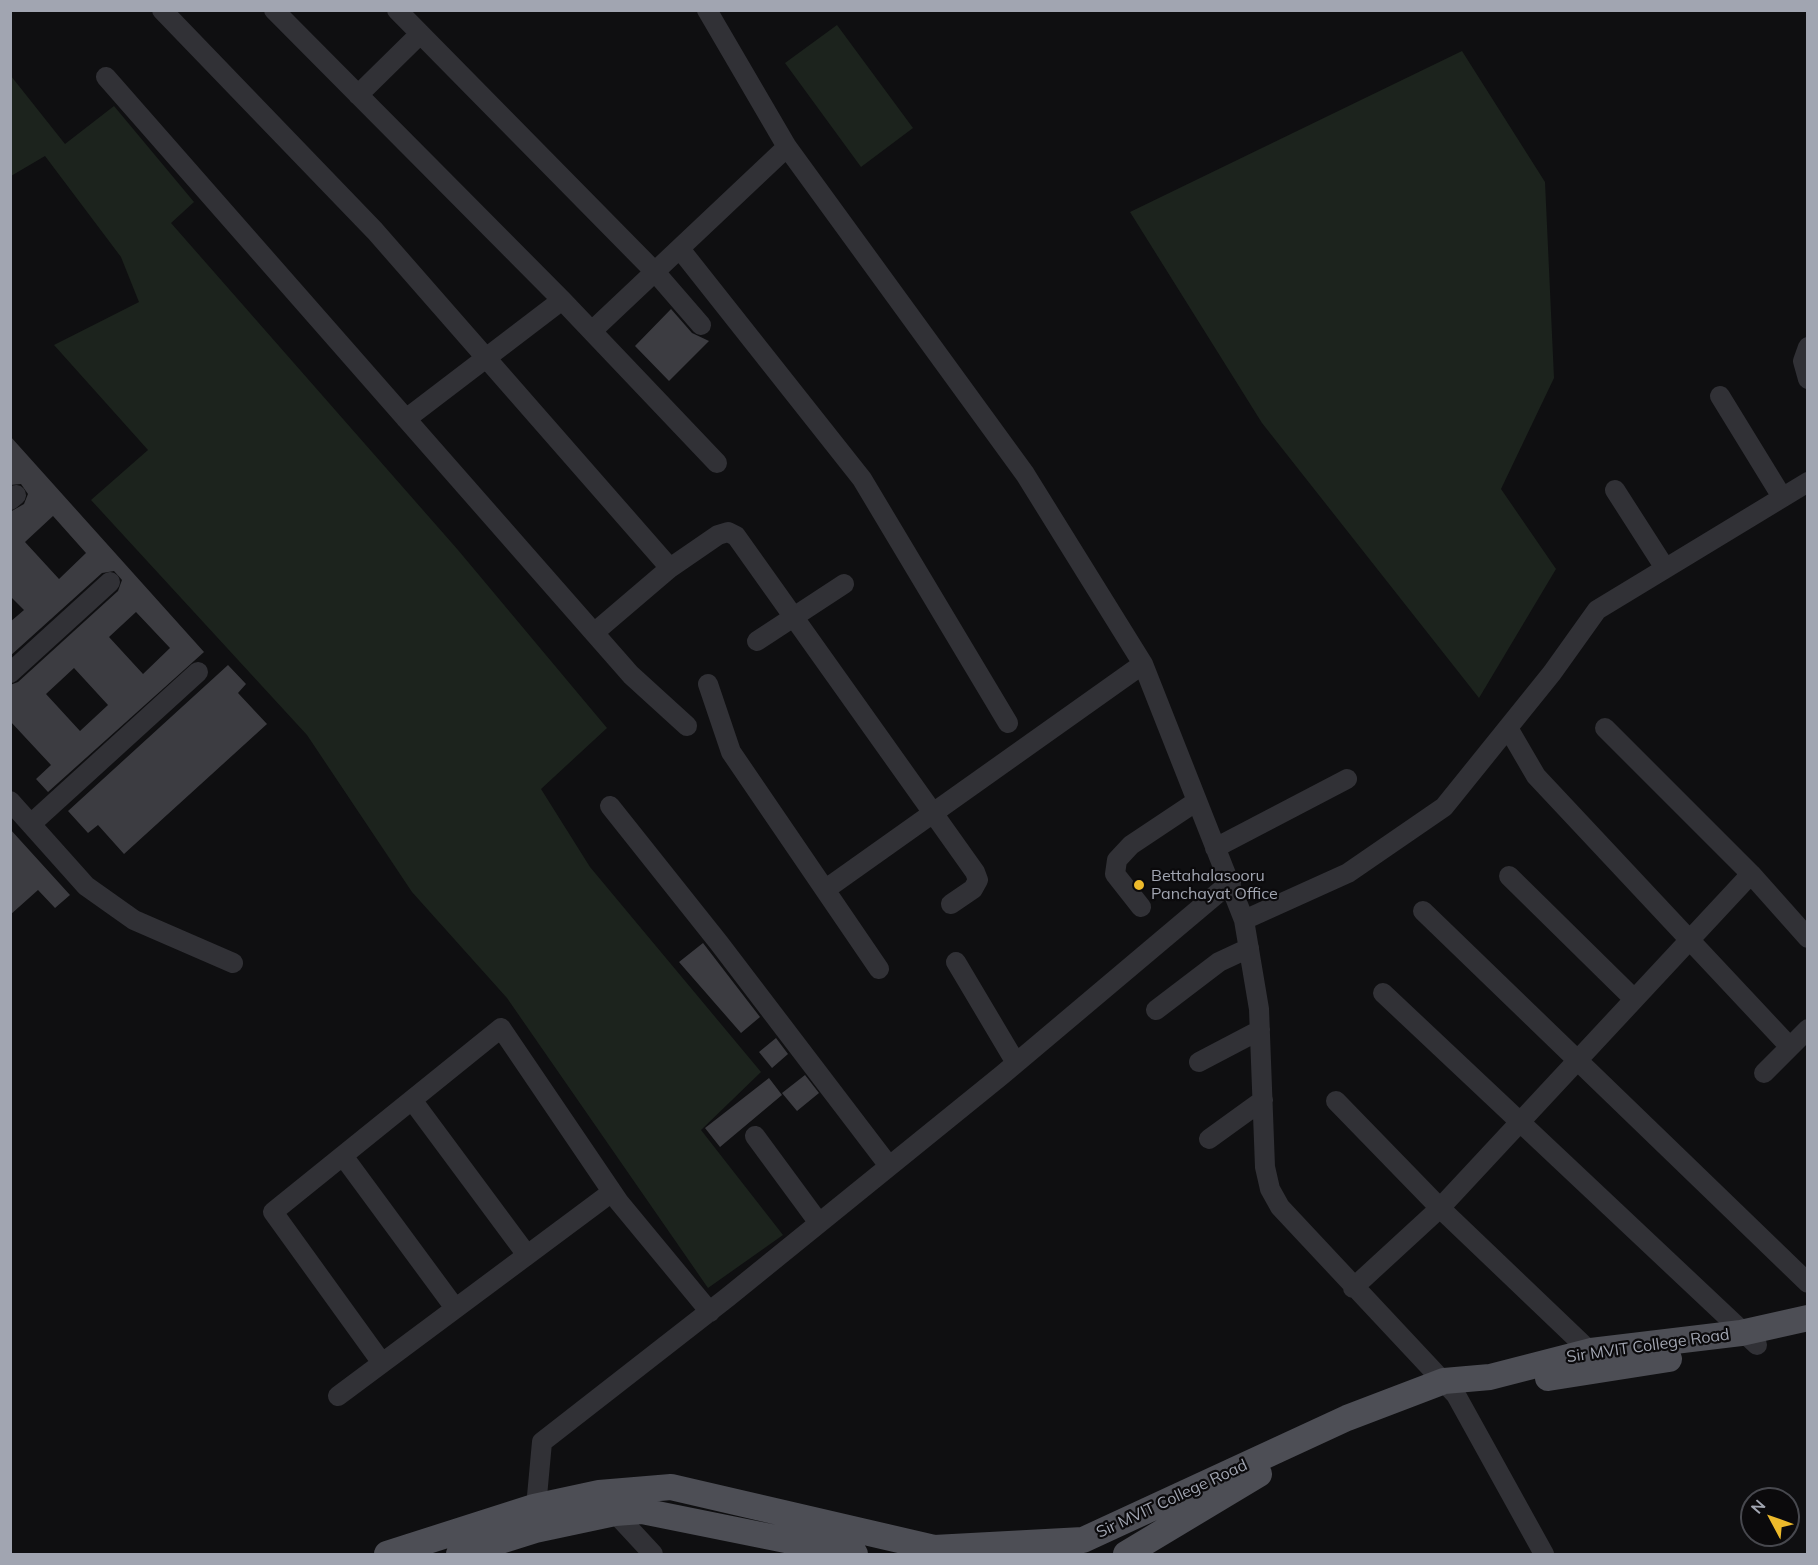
<!DOCTYPE html>
<html>
<head>
<meta charset="utf-8">
<style>
  body { margin:0 }
  #map { position:relative; width:1818px; height:1565px; overflow:hidden; background:#0f0f11; font-family:Mulish,sans-serif }
  canvas { display:block }
  .frame { position:absolute; inset:0; border:12px solid #a1a5b1; pointer-events:none }
  .north { position:absolute; left:1740px; top:1487px; width:60px; height:60px; box-sizing:border-box; background:#0b0a0c; border:2px solid #47484e; border-radius:50%; rotate:311deg; font-size:16px; font-weight:700; line-height:24px; text-align:center; color:#a1a5b1 }
  .north::after { content:''; display:block; margin:auto; width:21px; height:27px; background:#edba2b; clip-path:polygon(50% 0,100% 100%,50% 72%,0 100%) }
</style>
</head>
<body>
<div id="map">
<canvas width="1818" height="1565"></canvas>
<div class="frame"></div>
<div class="north">N</div>
</div>
<script>
const g = document.querySelector('canvas').getContext('2d');
g.lineJoin = 'round';
function paint(path, color) {
  g.fillStyle = color;
  g.fill(path, 'evenodd');
}
function shape(rows) {
  const path = new Path2D();
  for (const r of rows) {
    path.moveTo(r[0], r[1]);
    for (let i = 2; i < r.length; i += 2) path.lineTo(r[i], r[i + 1]);
  }
  return path;
}
function trace(path, color, width, dash) {
  g.strokeStyle = color;
  g.lineWidth = width;
  g.lineCap = dash ? 'butt' : 'round';
  g.setLineDash(dash || []);
  g.stroke(path);
}
function drawText(font, color, halo, rows, align = 'center') {
  g.font = font + ' Mulish,sans-serif';
  g.lineWidth = 4.5;
  g.setLineDash([]);
  g.textBaseline = 'middle';
  g.strokeStyle = halo;
  g.fillStyle = color;
  for (const [text, x, y, turn = 0] of rows) {
    g.save();
    g.translate(x, y);
    g.rotate((+turn || 0) * Math.PI / 180);
    g.textAlign = isNaN(turn) ? turn : align;
    if (halo) g.strokeText(text, 0, 0);
    g.fillText(text, 0, 0);
    g.restore();
  }
}
const green = shape([
  [837,25,913,128,861,167,785,63],
  [1462,51,1545,182,1554,378,1501,489,1556,569,1479,698,1262,423,1130,212],
  [11,76,65,144,114,106,194,202,171,223,458,550,607,728,541,789,590,867,761,1072,701,1130,783,1235,708,1288,507,998,412,892,307,735,91,500,148,450,54,345,139,302,121,257,45,156,11,176]
]);
const building = shape([
  [671,309,692,333,709,341,669,381,635,346],
  [10,436,204,652,48,792,36,779,51,765,10,721,10,685,18,682,118,591,122,580,114,571,102,573,10,656,10,622,24,610,10,596,10,512,24,504,28,494,21,484,10,485],
  [53,516,86,553,59,579,25,542],
  [136,612,170,648,143,674,109,637],
  [74,668,108,705,80,731,46,694],
  [228,665,246,684,238,693,267,724,124,854,98,825,88,833,68,811],
  [10,829,70,895,55,908,38,890,10,915],
  [703,943,760,1017,741,1033,679,962],
  [776,1038,788,1054,772,1068,759,1052],
  [805,1075,819,1093,797,1111,782,1093],
  [769,1078,782,1095,720,1147,705,1128]
]);
const minor = shape([
  [162,10,375,231,670,568,595,632],
  [274,10,562,300,717,463],
  [397,10,656,273,701,325],
  [707,10,787,147,1025,474,1143,664,1244,920,1259,1009,1265,1167,1270,1189,1280,1207,1456,1395,1544,1554],
  [106,77,631,675,687,726],
  [358,95,420,34],
  [680,249,862,479,1008,723],
  [592,331,787,147],
  [1808,347,1803,361,1808,379],
  [1720,396,1782,497],
  [406,419,562,300],
  [1615,490,1665,568],
  [10,500,16,495],
  [670,568,718,535,728,532,736,536,975,872,978,880,973,889,951,904],
  [757,641,844,584],
  [10,673,110,582],
  [708,684,731,752,879,969],
  [1508,728,1536,776,1790,1047],
  [10,801,86,886,134,920,233,963],
  [610,806,719,943,889,1166],
  [31,824,198,672],
  [1215,848,1347,779],
  [1751,874,1808,938],
  [1509,876,1634,999],
  [826,889,1143,664],
  [1141,907,1115,874,1117,860,1131,845,1197,801],
  [1423,911,1808,1283],
  [1244,920,1348,873,1444,807,1552,673,1597,610,1808,482],
  [956,962,1016,1063],
  [1383,993,1757,1345],
  [1156,1010,1219,962,1249,948],
  [1199,1062,1260,1030],
  [1764,1073,1808,1029],
  [412,1100,527,1255],
  [1336,1101,1440,1208,1597,1358],
  [755,1136,819,1223],
  [1209,1139,1263,1100],
  [343,1156,455,1308],
  [1353,1288,1440,1208,1751,874,1605,728],
  [382,1363,273,1212,501,1028,619,1202,710,1312],
  [338,1396,612,1192],
  [615,1513,653,1554],
  [535,1518,542,1442,728,1297,1002,1075,1231,882]
]);
const major = shape([
  [1548,1378,1669,1359],
  [387,1554,534,1507,599,1493,671,1487,934,1548,1083,1540,1347,1418,1444,1381,1490,1377,1591,1351,1741,1333,1808,1318],
  [459,1554,535,1530,615,1513,642,1511,855,1554],
  [1126,1554,1259,1474]
]);
const markers = [
  [1139,885,6,"#edba2b"]
];
const poiNames = [
  ["Bettahalasooru",1151,876],
  ["Panchayat Office",1151,894]
];
const streetNames = [
  ["Sir MVIT College Road",1648,1346,-8],
  ["Sir MVIT College Road",1172,1499,-25]
];
paint(green, '#1c231d');
paint(building, '#3c3c41');
trace(minor, '#313136', 20);
trace(major, '#4d4e55', 26);
for (const [x, y, r, color] of markers) {
  const dot = new Path2D();
  dot.arc(x, y, r, 0, 2 * Math.PI);
  g.fillStyle = color;
  g.fill(dot);
  trace(dot, '#0b0a0c', 2);
}
drawText('16px', '#a1a5b1', '#0b0a0c', poiNames, 'left');
drawText('16px', '#a1a5b1', '#0b0a0c', streetNames);
</script>
</body>
</html>
